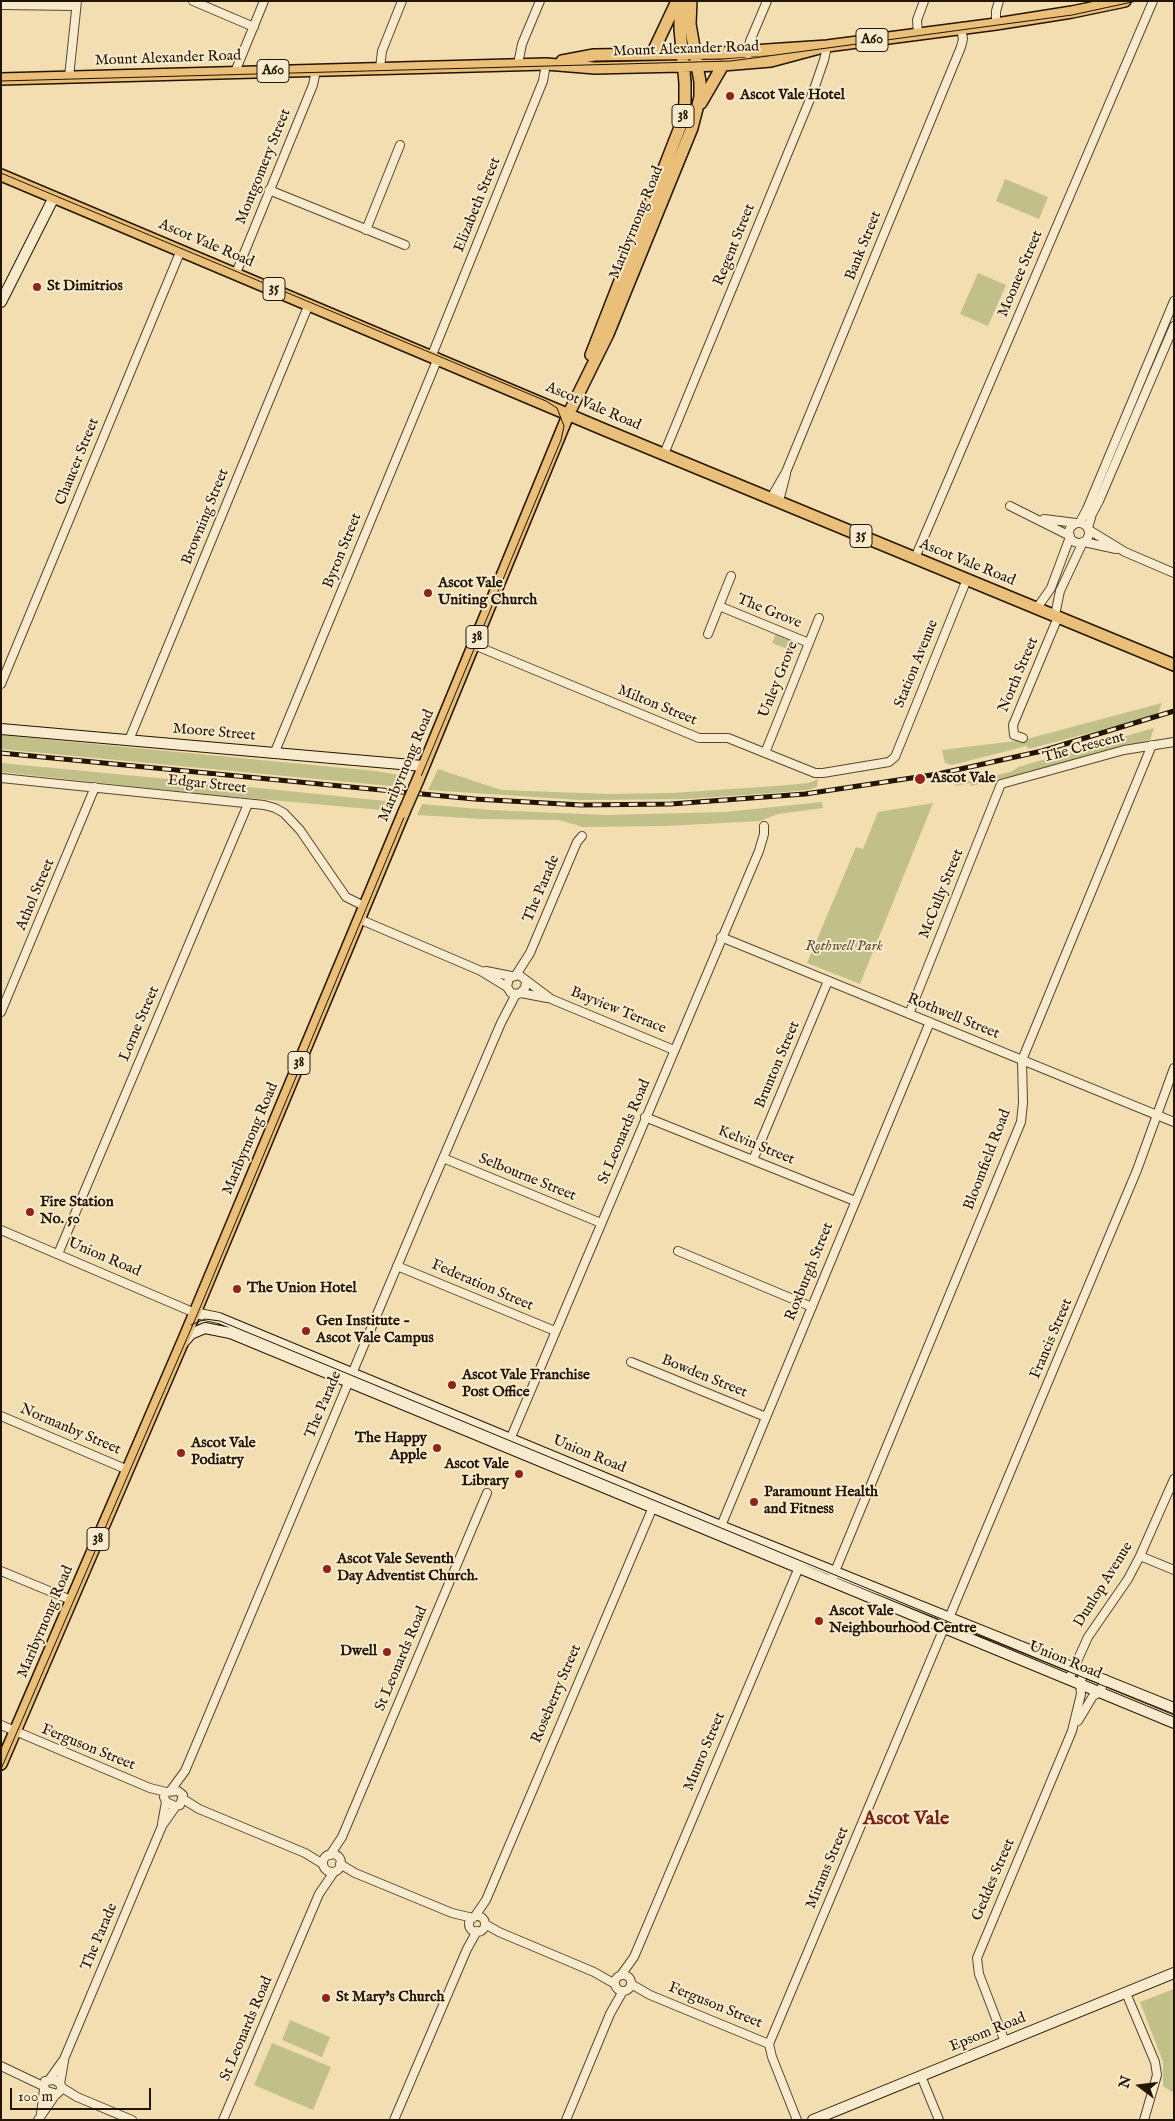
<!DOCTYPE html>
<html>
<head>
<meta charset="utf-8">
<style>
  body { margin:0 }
  #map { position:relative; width:1175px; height:2121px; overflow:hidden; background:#f3deb2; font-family:"IM FELL English",serif }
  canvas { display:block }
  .frame { position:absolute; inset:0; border:2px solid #241403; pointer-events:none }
  .north { position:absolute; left:1115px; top:2061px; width:50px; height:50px; -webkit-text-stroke:4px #f7eacd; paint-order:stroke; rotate:285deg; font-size:14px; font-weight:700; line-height:20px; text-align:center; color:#241403 }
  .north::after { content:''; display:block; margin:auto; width:18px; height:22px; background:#241403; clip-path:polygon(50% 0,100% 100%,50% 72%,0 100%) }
  .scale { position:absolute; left:10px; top:2088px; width:141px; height:22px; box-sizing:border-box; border:2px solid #241403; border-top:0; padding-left:6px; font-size:15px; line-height:18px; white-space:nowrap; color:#241403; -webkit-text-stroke:4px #f7eacd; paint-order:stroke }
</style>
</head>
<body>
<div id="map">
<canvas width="1175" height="2121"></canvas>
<div class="frame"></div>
<div class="north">N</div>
<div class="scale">100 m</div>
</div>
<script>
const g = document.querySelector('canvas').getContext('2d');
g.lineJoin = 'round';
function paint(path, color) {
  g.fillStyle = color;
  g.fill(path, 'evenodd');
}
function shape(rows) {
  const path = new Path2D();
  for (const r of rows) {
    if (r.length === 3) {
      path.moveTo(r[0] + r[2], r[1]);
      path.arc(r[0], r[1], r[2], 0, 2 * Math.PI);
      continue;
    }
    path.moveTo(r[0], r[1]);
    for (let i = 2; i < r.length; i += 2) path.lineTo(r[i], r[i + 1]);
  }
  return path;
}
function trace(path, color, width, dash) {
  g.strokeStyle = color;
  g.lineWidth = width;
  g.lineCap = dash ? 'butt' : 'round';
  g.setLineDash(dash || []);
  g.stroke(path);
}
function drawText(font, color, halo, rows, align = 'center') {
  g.font = font + ' "IM FELL English",serif';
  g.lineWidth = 4;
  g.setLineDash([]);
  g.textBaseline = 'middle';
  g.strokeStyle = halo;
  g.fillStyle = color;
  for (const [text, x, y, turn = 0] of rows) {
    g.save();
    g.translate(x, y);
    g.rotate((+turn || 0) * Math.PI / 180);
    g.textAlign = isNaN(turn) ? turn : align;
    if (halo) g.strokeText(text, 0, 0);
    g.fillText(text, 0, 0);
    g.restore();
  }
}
const green = shape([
  [1005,179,1048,197,1039,219,996,201],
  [978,273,1006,285,988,326,960,314],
  [776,633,799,643,795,652,772,643],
  [1162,703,1158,713,1140,720,1028,749,1027,746,952,765,945,763,942,750,1023,740],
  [1154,728,1150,740,1005,778,971,786,970,783,955,786,955,784,1011,772,1018,767],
  [1,735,375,771,400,775,404,779,401,787,1,749],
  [1,763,210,783,395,802,392,811,204,794,1,772],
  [438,769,501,790,610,794,672,793,776,786,809,783,818,779,817,787,808,790,772,793,687,799,580,800,428,790],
  [822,802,823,808,778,814,760,821,666,826,583,827,559,820,481,819,417,815,422,804,491,810,606,815,725,812],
  [933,803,860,984,807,963,856,847,863,849,878,812],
  [1174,1989,1174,2093,1163,2086,1163,2062,1140,2002],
  [290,2020,330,2037,322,2057,282,2040],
  [272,2043,331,2067,313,2110,254,2085]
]);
const street = shape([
  [193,1,254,27],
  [1,5,76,6],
  [996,24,996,11,999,1],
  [918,34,917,20,924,1],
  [748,54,750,41,767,1],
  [518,64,522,44,540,1],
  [380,68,382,51,402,1],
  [235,72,264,1],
  [69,77,77,1],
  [269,190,405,245],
  [366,230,400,145],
  [236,273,313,85,316,70],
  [432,355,543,81,546,64],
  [664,454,813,92,824,60,827,46],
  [771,498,786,472,961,47,963,39,961,28],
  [779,501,786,474],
  [1010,506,1070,536],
  [1044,519,1076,523],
  [1080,522,1087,509,1174,301],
  [1079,533,10],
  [1088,528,1092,514,1099,501,1174,326],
  [1089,530,1125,552,1174,573],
  [1084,542,1116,549],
  [915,558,1153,1],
  [719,606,809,643],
  [1037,608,1051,588,1070,537],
  [1055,615,1060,591,1083,542],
  [708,634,731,576],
  [474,645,699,738,728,738,815,773,823,773,889,762,895,757,967,579],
  [1,684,181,250],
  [1023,738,1014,735,1013,725,1058,617],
  [129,740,309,304],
  [765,753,819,618],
  [274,754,438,358],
  [1,778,264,805,275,808,284,813,300,830,346,897,364,906],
  [359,919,481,971,507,987],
  [721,937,1174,1122],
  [486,971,511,976],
  [516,975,530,953,577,842,582,836],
  [526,982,525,988,519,994,511,993,507,987,509,978,519,975,551,999,674,1050],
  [521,993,547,998],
  [1,1012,95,787],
  [909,1014,1001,784,1124,750,1174,742],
  [645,1117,855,1201],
  [443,1158,601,1223],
  [753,1160,828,981],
  [1,1230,195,1313],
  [678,1251,812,1307],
  [58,1254,248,804],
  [397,1266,555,1331],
  [631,1362,766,1417],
  [1,1416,128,1470],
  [509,1442,759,851,764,834,764,826],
  [721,1526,930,1022],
  [1140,1556,1174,1570],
  [1,1571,71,1600],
  [831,1581,1021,1122,1023,1103,1022,1060,1152,745],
  [949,1618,1137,1170,1174,1068],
  [1069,1679,1088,1637,1128,1579,1140,1556,1174,1479],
  [1078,1721,1093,1696,1100,1692,1105,1679],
  [1,1725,150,1788,166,1792,178,1791,183,1795,180,1805,175,1806,166,1802,164,1797,166,1792],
  [171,1790,185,1771,420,1212,501,1023,516,994],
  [183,1799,199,1809,305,1853,323,1864],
  [162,1824,166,1802],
  [332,1863,9],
  [330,1855,342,1837,487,1493],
  [340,1864,355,1873,452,1913,473,1918],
  [475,1916,486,1900,653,1507],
  [477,1924,8],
  [485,1924,499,1932,594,1972,615,1984],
  [623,1983,8],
  [621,1975,634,1957,800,1565],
  [631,1984,650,1995,769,2044],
  [1126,1993,1155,2062,1157,2075,1144,2120],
  [1005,2042,979,1974,977,1958,1072,1731,1081,1694,1080,1683,1085,1671],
  [1,2066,43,2086],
  [921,2076,939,2120],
  [49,2080,64,2059,162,1826,176,1806],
  [60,2084,64,2061],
  [61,2087,77,2097,132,2120],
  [41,2114,45,2081,55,2080,61,2085,61,2090,57,2094,44,2090],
  [38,2120,56,2094],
  [223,2120,319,1894,334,1872],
  [394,2120,467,1949,477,1931],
  [566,2120,610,2014,623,1991],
  [797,2120,772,2057,769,2044,944,1628]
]);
const secondary = shape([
  [1,302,54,197],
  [1,729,423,766],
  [195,1313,219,1318,721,1526,1174,1708],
  [183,1343,191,1334,205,1328,230,1333,1174,1723],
  [813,2120,1174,1973]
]);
const primary = shape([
  [652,54,677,1],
  [562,61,594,55,722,53,827,46,996,24,1072,12,1125,1],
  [1,79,546,64,595,68,723,65,771,61,827,46],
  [701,103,723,65],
  [1,175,605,430,1174,665],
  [591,355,682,122,685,102,685,83,680,29,680,1],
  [418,780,569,413,608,334,692,128,700,97,700,82,690,24,691,1],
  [1,1764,184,1339,404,812]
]);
const tram = shape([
  [1,81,731,61,1072,15,1137,1],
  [1,173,546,401,557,408,564,426,561,440,197,1315,1,1769],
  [191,1325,205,1319,220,1321,1174,1715]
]);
const rail = shape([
  [1,753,474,799,581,805,671,804,805,794,938,774,1042,751,1174,711]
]);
const primaryBridge = shape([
  [404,812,418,780]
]);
const markers = [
  [730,96,5,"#8f2418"],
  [37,287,5,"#8f2418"],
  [428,593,5,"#8f2418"],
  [920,779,6,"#8f2418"],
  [30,1212,5,"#8f2418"],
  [237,1289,5,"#8f2418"],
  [306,1331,5,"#8f2418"],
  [452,1385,5,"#8f2418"],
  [437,1448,5,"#8f2418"],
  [181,1453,5,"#8f2418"],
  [519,1474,5,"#8f2418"],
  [754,1502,5,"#8f2418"],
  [327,1569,5,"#8f2418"],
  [819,1621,5,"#8f2418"],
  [387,1652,5,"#8f2418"],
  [326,1998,5,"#8f2418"]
];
const shields = [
  [872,40,32],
  [273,71,32],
  [683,116,22],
  [274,289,22],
  [861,536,22],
  [477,637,22],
  [299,1063,22],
  [98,1539,22]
];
const shieldNames = [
  ["A60",872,40],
  ["A60",273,71],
  ["38",683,116],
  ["35",274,289],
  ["35",861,536],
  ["38",477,637],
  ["38",299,1063],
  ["38",98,1539]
];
const streetNames = [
  ["Mount Alexander Road",686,50,-2],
  ["Mount Alexander Road",168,59,-2],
  ["Montgomery Street",264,167,-68],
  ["Elizabeth Street",478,205,-68],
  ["Maribyrnong Road",637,223,-68],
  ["Ascot Vale Road",206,244,23],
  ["Regent Street",735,245,-68],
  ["Bank Street",864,246,-68],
  ["Moonee Street",1021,274,-67],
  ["Ascot Vale Road",593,407,23],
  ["Chaucer Street",78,462,-68],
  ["Browning Street",206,517,-68],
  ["Byron Street",343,551,-68],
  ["Ascot Vale Road",967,563,22],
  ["The Grove",769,612,22],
  ["Station Avenue",917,664,-68],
  ["North Street",1019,675,-67],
  ["Unley Grove",779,680,-68],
  ["Milton Street",657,706,22],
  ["Moore Street",214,733,5],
  ["The Crescent",1084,748,-15],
  ["Maribyrnong Road",407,766,-67],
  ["Edgar Street",207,785,6],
  ["The Parade",542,889,-67],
  ["McCully Street",942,894,-68],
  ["Athol Street",36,895,-67],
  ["Bayview Terrace",618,1011,22],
  ["Rothwell Street",953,1017,22],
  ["Lorne Street",140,1024,-67],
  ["Brunton Street",778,1065,-67],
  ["St Leonards Road",625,1132,-67],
  ["Maribyrnong Road",251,1139,-67],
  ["Kelvin Street",756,1146,22],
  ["Bloomfield Road",988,1160,-69],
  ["Selbourne Street",527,1178,22],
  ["Union Road",104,1258,23],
  ["Roxburgh Street",810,1272,-68],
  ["Federation Street",482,1286,23],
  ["Francis Street",1052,1339,-67],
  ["Bowden Street",704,1377,22],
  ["The Parade",324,1405,-67],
  ["Normanby Street",70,1430,23],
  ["Union Road",589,1455,22],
  ["Dunlop Avenue",1104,1585,-58],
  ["Maribyrnong Road",46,1622,-67],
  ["St Leonards Road",402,1659,-67],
  ["Union Road",1065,1661,22],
  ["Roseberry Street",557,1694,-67],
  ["Ferguson Street",88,1748,22],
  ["Munro Street",705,1752,-67],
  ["Mirams Street",828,1868,-67],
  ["Geddes Street",994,1880,-67],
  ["The Parade",100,1937,-67],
  ["Ferguson Street",715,2006,22],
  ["St Leonards Road",247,2029,-67],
  ["Epsom Road",988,2033,-22]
];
const poiNames = [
  ["Ascot Vale Hotel",740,96],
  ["St Dimitrios",47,287],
  ["Ascot Vale",438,584],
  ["Uniting Church",438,601],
  ["Ascot Vale",931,779],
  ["Fire Station",40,1203],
  ["No. 50",40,1220],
  ["The Union Hotel",247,1289],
  ["Gen Institute -",316,1322],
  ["Ascot Vale Campus",316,1339],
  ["Ascot Vale Franchise",462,1376],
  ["Post Office",462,1393],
  ["The Happy",427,1439,"right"],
  ["Apple",427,1456,"right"],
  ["Ascot Vale",191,1444],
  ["Podiatry",191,1461],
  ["Ascot Vale",509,1465,"right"],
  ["Library",509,1482,"right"],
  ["Paramount Health",764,1493],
  ["and Fitness",764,1510],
  ["Ascot Vale Seventh",337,1560],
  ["Day Adventist Church.",337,1577],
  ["Ascot Vale",829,1612],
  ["Neighbourhood Centre",829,1629],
  ["Dwell",377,1652,"right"],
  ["St Mary's Church",336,1998]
];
const parkNames = [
  ["Rothwell Park",844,947]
];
const districtNames = [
  ["Ascot Vale",906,1820]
];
paint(green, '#c0c088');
trace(street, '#58462f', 10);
trace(secondary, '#241403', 12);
trace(primary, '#241403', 14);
trace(street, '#f7eacd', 8);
trace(secondary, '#f7eacd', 10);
trace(primary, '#eabf79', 11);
trace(tram, '#241403', 1);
trace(rail, '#241403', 5);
trace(rail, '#f7eacd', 3, [9]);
trace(primaryBridge, '#241403', 14, []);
trace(primaryBridge, '#eabf79', 11);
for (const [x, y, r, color] of markers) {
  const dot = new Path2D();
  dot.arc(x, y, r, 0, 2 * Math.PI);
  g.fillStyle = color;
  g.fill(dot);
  trace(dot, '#f7eacd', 2);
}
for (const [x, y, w] of shields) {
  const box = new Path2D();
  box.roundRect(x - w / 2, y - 11.5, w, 23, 4);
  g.fillStyle = '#f7eacd';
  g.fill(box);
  trace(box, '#241403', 1);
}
drawText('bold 14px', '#241403', null, shieldNames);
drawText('15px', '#241403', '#f7eacd', streetNames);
drawText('bold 15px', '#241403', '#f7eacd', poiNames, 'left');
drawText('italic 15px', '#5b5032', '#f7eacd', parkNames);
drawText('bold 20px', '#7a1f14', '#f7eacd', districtNames);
</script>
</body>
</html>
